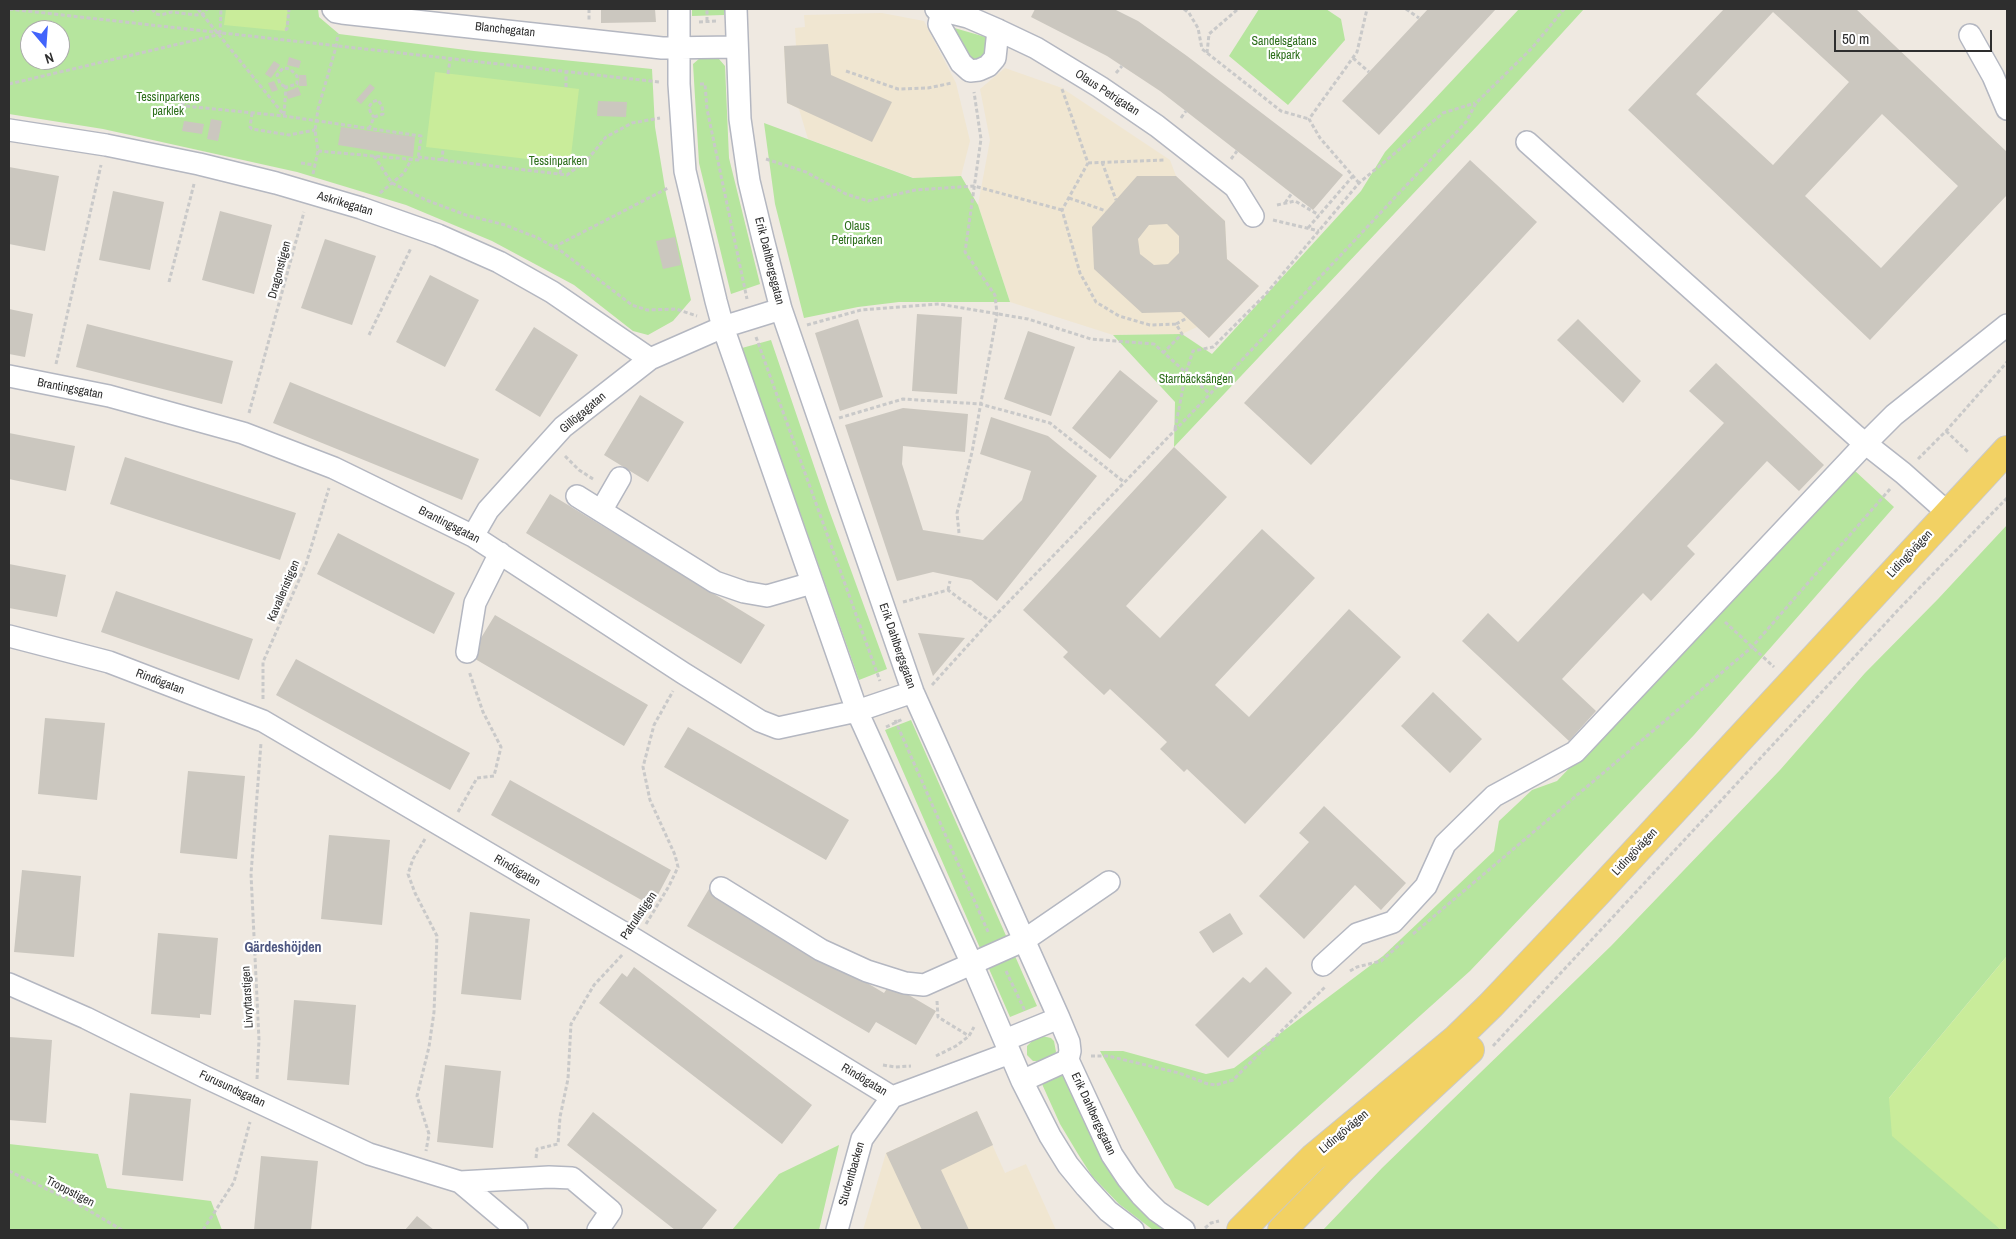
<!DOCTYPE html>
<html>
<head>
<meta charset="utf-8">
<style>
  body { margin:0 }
  #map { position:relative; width:2016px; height:1239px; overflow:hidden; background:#efe9e1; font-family:"Archivo Narrow",sans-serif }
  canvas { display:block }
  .frame { position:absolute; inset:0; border:10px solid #2e2e2e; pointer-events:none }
  .north { position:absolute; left:20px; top:20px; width:50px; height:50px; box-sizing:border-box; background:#fff; border:1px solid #ababab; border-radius:50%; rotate:162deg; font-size:14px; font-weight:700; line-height:20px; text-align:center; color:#2e2e2e }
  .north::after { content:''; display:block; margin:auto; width:18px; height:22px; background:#4264fb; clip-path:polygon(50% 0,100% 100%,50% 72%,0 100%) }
  .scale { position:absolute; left:1834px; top:30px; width:158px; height:22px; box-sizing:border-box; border:2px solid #2e2e2e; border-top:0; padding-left:6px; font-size:15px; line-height:18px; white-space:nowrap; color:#2e2e2e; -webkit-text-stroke:4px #fff; paint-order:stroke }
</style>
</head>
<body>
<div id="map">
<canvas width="2016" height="1239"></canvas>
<div class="frame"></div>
<div class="north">N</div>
<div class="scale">50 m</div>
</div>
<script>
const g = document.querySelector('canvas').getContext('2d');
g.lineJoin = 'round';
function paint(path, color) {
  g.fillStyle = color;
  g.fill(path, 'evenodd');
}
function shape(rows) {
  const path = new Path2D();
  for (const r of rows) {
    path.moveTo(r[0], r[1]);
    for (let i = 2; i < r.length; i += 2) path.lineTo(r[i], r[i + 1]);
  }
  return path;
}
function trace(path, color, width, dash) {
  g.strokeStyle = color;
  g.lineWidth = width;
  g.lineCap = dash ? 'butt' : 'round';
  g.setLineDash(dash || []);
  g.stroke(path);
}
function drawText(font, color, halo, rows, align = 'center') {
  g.font = font + ' "Archivo Narrow",sans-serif';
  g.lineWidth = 4.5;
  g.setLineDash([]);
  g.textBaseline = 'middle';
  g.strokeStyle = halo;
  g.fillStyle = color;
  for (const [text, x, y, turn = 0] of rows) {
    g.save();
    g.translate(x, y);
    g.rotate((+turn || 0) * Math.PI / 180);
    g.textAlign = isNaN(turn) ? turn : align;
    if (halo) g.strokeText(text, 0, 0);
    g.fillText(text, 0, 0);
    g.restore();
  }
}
const education = shape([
  [882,13,924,21,956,83,970,141,961,176,914,178,808,139,799,109,787,103,784,46,796,46,795,28,805,27,804,15],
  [1005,68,1062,88,1170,160,1176,176,1225,221,1227,259,1259,286,1209,338,1197,327,1182,334,1113,335,1010,302,978,205,990,140,980,89],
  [977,1111,1005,1173,1026,1164,1056,1230,863,1230,886,1153]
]);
const green = shape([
  [9,9,318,9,319,17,339,34,474,51,652,69,655,127,666,194,691,300,673,321,648,335,633,331,574,285,492,241,406,205,297,172,103,129,9,114],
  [30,30,60,30,60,60,30,60],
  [692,9,724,9,724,15,692,16],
  [1259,9,1326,9,1341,19,1345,40,1288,105,1229,56],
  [1519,9,1584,9,1479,124,1174,447,1175,402,1113,335,1182,334,1212,354,1361,191,1385,152],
  [951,27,989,38,989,55,970,63],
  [700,58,719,59,725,66,729,158,760,284,731,294,699,163,693,64],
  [764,123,913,178,961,176,978,205,1010,302,899,302,858,307,804,318,775,204],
  [771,340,829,510,887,669,859,680,742,348],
  [1854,470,1894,507,1694,735,1470,971,1208,1206,1175,1188,1100,1051,1123,1051,1206,1074,1234,1068,1383,956,1494,851,1499,821,1532,790,1557,781],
  [2007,525,2007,956,1889,1098,2001,1230,1323,1230,1382,1168,1611,946,1780,770,1865,673,1938,599],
  [911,720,1037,1006,1010,1017,885,730],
  [1042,1036,1051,1038,1054,1041,1056,1052,1054,1056,1042,1061,1033,1061,1027,1055,1027,1046,1033,1040],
  [1068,1073,1167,1230,1153,1230,1119,1204,1092,1176,1078,1154,1060,1124,1042,1084],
  [9,1144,98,1154,107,1188,211,1201,222,1230,9,1230],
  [839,1145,819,1230,732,1230,779,1174]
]);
const pitch = shape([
  [226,9,288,9,285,31,224,25],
  [435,72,579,89,570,164,426,147],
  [2007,956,2007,1230,2001,1230,1892,1136,1889,1098]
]);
const building = shape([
  [601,9,655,9,656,22,601,23],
  [1035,9,1114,9,1138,21,1187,56,1343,175,1313,210,1160,91,1107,56,1031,17],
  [1428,9,1496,9,1379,135,1342,101],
  [1724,9,1856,9,2007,152,2007,195,1870,340,1628,110],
  [1773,12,1849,82,1773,165,1696,94],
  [1882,114,1958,186,1881,268,1805,196],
  [828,44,831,75,892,102,872,142,787,103,784,46],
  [289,57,301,61,299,68,287,65],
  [274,61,280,65,271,78,265,74],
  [299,75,306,75,307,86,299,86],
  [274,81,278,90,272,92,268,83],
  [370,84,375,88,361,104,356,100],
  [298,87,301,95,288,99,286,92],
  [598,101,627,102,626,117,597,116],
  [211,119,222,121,218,141,207,139],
  [184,121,204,124,202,134,182,131],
  [341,127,415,137,413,157,338,145],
  [1470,160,1537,222,1311,465,1244,403],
  [9,167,59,176,45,251,9,244],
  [1137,176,1176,176,1225,221,1227,259,1259,286,1209,338,1181,312,1142,313,1094,269,1092,227],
  [1167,224,1179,236,1179,253,1168,264,1154,265,1140,254,1138,239,1149,225],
  [113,191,164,202,150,270,99,260],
  [220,211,272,225,254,294,202,280],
  [675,237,681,265,663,269,656,241],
  [325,239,376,256,352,325,301,308],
  [430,275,479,300,445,367,396,342],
  [9,309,33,314,25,357,9,354],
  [917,314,962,317,957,394,912,391],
  [858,319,883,397,840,411,815,333],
  [1578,319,1641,381,1623,403,1557,340],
  [87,324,233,361,222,404,76,367],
  [534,327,578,355,540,417,495,390],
  [1028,331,1075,347,1051,416,1004,399],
  [1716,363,1824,465,1799,491,1767,461,1687,546,1695,554,1651,601,1643,593,1562,679,1596,711,1569,741,1462,641,1488,613,1518,642,1724,423,1689,391],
  [1120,370,1158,401,1110,459,1072,428],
  [290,382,479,459,462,500,273,423],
  [640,395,684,422,648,482,604,455],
  [903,408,968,414,965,452,903,446,902,464,923,530,983,540,1022,500,1031,471,980,454,991,417,1048,436,1097,476,997,601,971,580,933,572,897,581,845,425],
  [9,433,75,446,66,491,9,479],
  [1174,447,1227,497,1126,606,1160,638,1262,529,1315,578,1215,685,1249,717,1349,609,1401,657,1245,824,1187,769,1184,772,1160,749,1167,742,1110,689,1104,695,1063,657,1068,652,1023,610],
  [125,457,296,513,280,560,110,504],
  [550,494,765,625,741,664,526,533],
  [338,533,455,593,434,634,317,574],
  [9,564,66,575,57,617,9,608],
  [116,591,253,639,239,680,101,632],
  [495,615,648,705,624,746,470,656],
  [918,633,965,638,933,676],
  [296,659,470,753,450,790,276,695],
  [1433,692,1482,739,1450,773,1401,726],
  [45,718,105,723,97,800,38,794],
  [688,727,849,820,826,860,664,767],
  [188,771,245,776,237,859,180,853],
  [510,780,671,870,652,906,491,815],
  [1324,806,1406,883,1381,910,1355,885,1304,939,1259,896,1309,842,1299,833],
  [329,835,390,840,382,925,321,919],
  [22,870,81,876,74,957,14,952],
  [709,889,884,993,890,984,936,1011,916,1045,876,1022,869,1033,687,926],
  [470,912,530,919,521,1000,461,994],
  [1230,913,1243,934,1213,953,1199,932],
  [158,933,218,938,211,1015,200,1014,200,1018,151,1014],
  [634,967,812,1105,782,1144,599,1003,622,973,627,977],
  [1266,967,1292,993,1228,1058,1195,1025,1243,977,1250,983],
  [294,1000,356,1005,349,1085,287,1080],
  [9,1037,52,1040,46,1123,9,1120],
  [445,1065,501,1071,493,1148,437,1142],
  [130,1093,191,1099,183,1181,122,1175],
  [977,1111,993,1145,941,1170,969,1230,922,1230,886,1153],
  [593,1112,717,1210,701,1230,675,1230,567,1145],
  [261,1156,318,1161,311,1230,254,1230],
  [417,1216,434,1230,405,1230]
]);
const path = shape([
  [9,9,659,82],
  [131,9,133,11,139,9],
  [152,9,156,14,161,15,172,12,196,15,203,14,207,9],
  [198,9,284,115],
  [589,9,589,21],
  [1184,9,1189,13,1198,28,1202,49,1281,111,1309,119],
  [1406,9,1419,18],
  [707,21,707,9],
  [699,22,716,21],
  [285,30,287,29,289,9],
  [220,34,221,9],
  [1207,53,1209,34,1238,9],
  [1353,58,1369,72],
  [846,71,898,89,928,88,952,83],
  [1116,73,1122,66],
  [448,74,450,60],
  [9,84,217,35],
  [700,84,705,84,707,109,747,299],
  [566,87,566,73],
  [1062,89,1088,163,1062,210,1080,273,1096,302,1119,316,1150,325,1176,324,1182,334,1164,352],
  [173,92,185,106,284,116,421,136,418,160,318,151],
  [252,113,250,127,252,129,289,135,315,130],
  [284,115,286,87,297,84,297,76,290,69,283,68,277,75,280,84,286,87],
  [1181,118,1186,111],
  [369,129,374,117,383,114,382,106,378,100,372,102,369,107,371,114,374,117],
  [374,156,392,183,426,200,466,215,505,225,538,238,561,251,632,305,647,310,676,309,697,316],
  [418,157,567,175,588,159,606,137,632,123,660,118],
  [766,159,806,172,846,194,868,201,915,190,974,186,1062,210],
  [1231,159,1237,151],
  [442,161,443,149],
  [1102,162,1116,200],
  [301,163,315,165],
  [1088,163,1165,160],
  [313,174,318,151,315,130,318,109,336,47,338,34],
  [560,174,562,163],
  [1359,183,1320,138,1309,119,1357,52,1367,9],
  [380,193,404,173,411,160],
  [1069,198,1106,211],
  [1285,203,1292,193],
  [1277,205,1295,201,1319,215],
  [1273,220,1319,231],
  [1308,228,1353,176],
  [554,247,668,188],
  [169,282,194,184],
  [1176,324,1187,318],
  [807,325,861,310,939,304,1028,319,1091,339,1154,344,1210,394],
  [369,335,411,248],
  [756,337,880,681],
  [56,364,101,165],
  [249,413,304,212],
  [839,418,903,399,980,404,1050,423,1124,482],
  [1175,429,1186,372,1193,351,1213,347,1265,295,1359,183,1443,113,1475,103],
  [1946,431,1968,452],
  [565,456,579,470,593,479],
  [1918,459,1946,431,2007,362],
  [959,533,957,513,972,452,997,314,995,295,965,252,981,139,974,92],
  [948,590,950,581],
  [903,602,948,590,990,621],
  [1725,622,1774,667],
  [932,685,990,621,1210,394,1466,122,1476,103,1532,48,1564,9],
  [263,699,263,662,306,564,329,488],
  [895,720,989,934],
  [886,727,903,719],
  [458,812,477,778,494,776,501,747,483,712,469,671],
  [425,839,413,859,408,874,415,893,437,936,434,1012,429,1047,417,1096,429,1134,426,1151],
  [646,924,669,886,678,867,675,855,650,800,643,767,654,725,673,691],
  [1413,934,1752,647,1890,489],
  [1006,971,1025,1011],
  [1350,971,1357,967,1381,961,1404,941],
  [937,1001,938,1017,969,1036],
  [1493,1046,1898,610,2007,498],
  [936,1056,956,1046,969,1036,974,1027],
  [1091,1056,1108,1056,1179,1073,1208,1084,1216,1085,1233,1080,1325,987],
  [883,1065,895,1067,911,1066],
  [257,1079,259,1040,251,874,261,743],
  [536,1158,537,1149,558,1144,560,1117,568,1079,571,1024,594,985,623,954],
  [9,1171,76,1203,122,1230],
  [1205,1228,1211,1223,1219,1221],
  [203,1230,234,1182,250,1122]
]);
const minor = shape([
  [333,9,336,12,342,13,662,48,736,47],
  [679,9,679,84,685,171,716,301,723,327,857,711,972,964,1022,1081,1050,1136,1068,1165,1086,1187,1108,1211,1133,1230],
  [736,9,740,119,749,181,763,239,781,309,913,692,1059,1018,1069,1042,1070,1051,1068,1060,1112,1155,1128,1179,1141,1195,1157,1211,1184,1230],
  [936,9,968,17,998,30,1036,48,1100,87,1157,126,1235,187,1253,216],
  [942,10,939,24,961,63,970,71,979,70,988,66,995,58,998,30],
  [1970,35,1993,76,2007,109],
  [9,130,106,145,199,164,276,183,361,208,438,235,499,262,552,292,650,359],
  [1527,142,1856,436,1903,473,1948,513],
  [9,376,109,396,243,433,334,468,473,536,683,673,760,721,778,728,857,711,913,692],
  [577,496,715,582,744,592,767,596,812,583],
  [601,511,620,478],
  [473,536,488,510,563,427,650,359,723,327,781,309],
  [9,636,109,662,263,721,636,940,892,1097,1010,1053],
  [467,652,475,603,500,553],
  [721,888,821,950,867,971,905,983,924,985,1023,941,1109,882],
  [1323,965,1357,934,1393,922,1426,886,1445,844,1494,796,1575,752,1865,444,1894,415,2007,325],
  [9,984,86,1018,205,1077,369,1154,460,1182,549,1177,572,1178,611,1211,598,1230],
  [1005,1040,1059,1018],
  [1022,1081,1068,1060],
  [460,1182,517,1230],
  [837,1230,862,1139,892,1097]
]);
const major = shape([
  [1241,1230,1313,1158,1456,1039,1491,1005,1599,891,2007,450],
  [1282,1230,1343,1168,1470,1050]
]);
const streetNames = [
  ["Blanchegatan",505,30,6],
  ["Olaus Petrigatan",1107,93,33],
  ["Askrikegatan",345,204,17],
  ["Erik Dahlbergsgatan",769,261,76],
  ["Dragonstigen",280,270,-75],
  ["Brantingsgatan",70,389,11],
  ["Gillögagatan",583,413,-40],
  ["Brantingsgatan",449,525,27],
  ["Lidingövägen",1910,554,-47],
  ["Kavalleristigen",284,591,-67],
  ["Erik Dahlbergsgatan",897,646,71],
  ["Rindögatan",160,682,21],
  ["Lidingövägen",1635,852,-47],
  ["Rindögatan",517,871,30],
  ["Patrullstigen",639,916,-56],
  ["Livryttarstigen",248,997,-93],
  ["Rindögatan",864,1080,31],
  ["Furusundsgatan",232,1089,25],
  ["Erik Dahlbergsgatan",1093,1114,65],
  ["Lidingövägen",1344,1132,-40],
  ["Studentbacken",852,1174,-74],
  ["Troppstigen",70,1192,27]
];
const parkNames = [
  ["Sandelsgatans",1284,42],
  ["lekpark",1284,56],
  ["Tessinparkens",168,98],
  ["parklek",168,112],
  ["Tessinparken",558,162],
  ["Olaus",857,227],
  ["Petriparken",857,241],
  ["Starrbäcksängen",1196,380]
];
const neighbourhoodNames = [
  ["Gärdeshöjden",283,948]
];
paint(education, '#f0e6d1');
paint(green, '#b6e59e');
paint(pitch, '#c9ec9a');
paint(building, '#cbc7bf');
trace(minor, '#b4b7c1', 24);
trace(major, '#c9c9c9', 30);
trace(path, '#c9c9c9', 3, [4, 2.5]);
trace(minor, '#fff', 21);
trace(major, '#f2d163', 28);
drawText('12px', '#2e2e2e', '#fff', streetNames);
drawText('12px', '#2c6e1b', '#fff', parkNames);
drawText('bold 14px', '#4d5680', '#fff', neighbourhoodNames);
</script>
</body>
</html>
